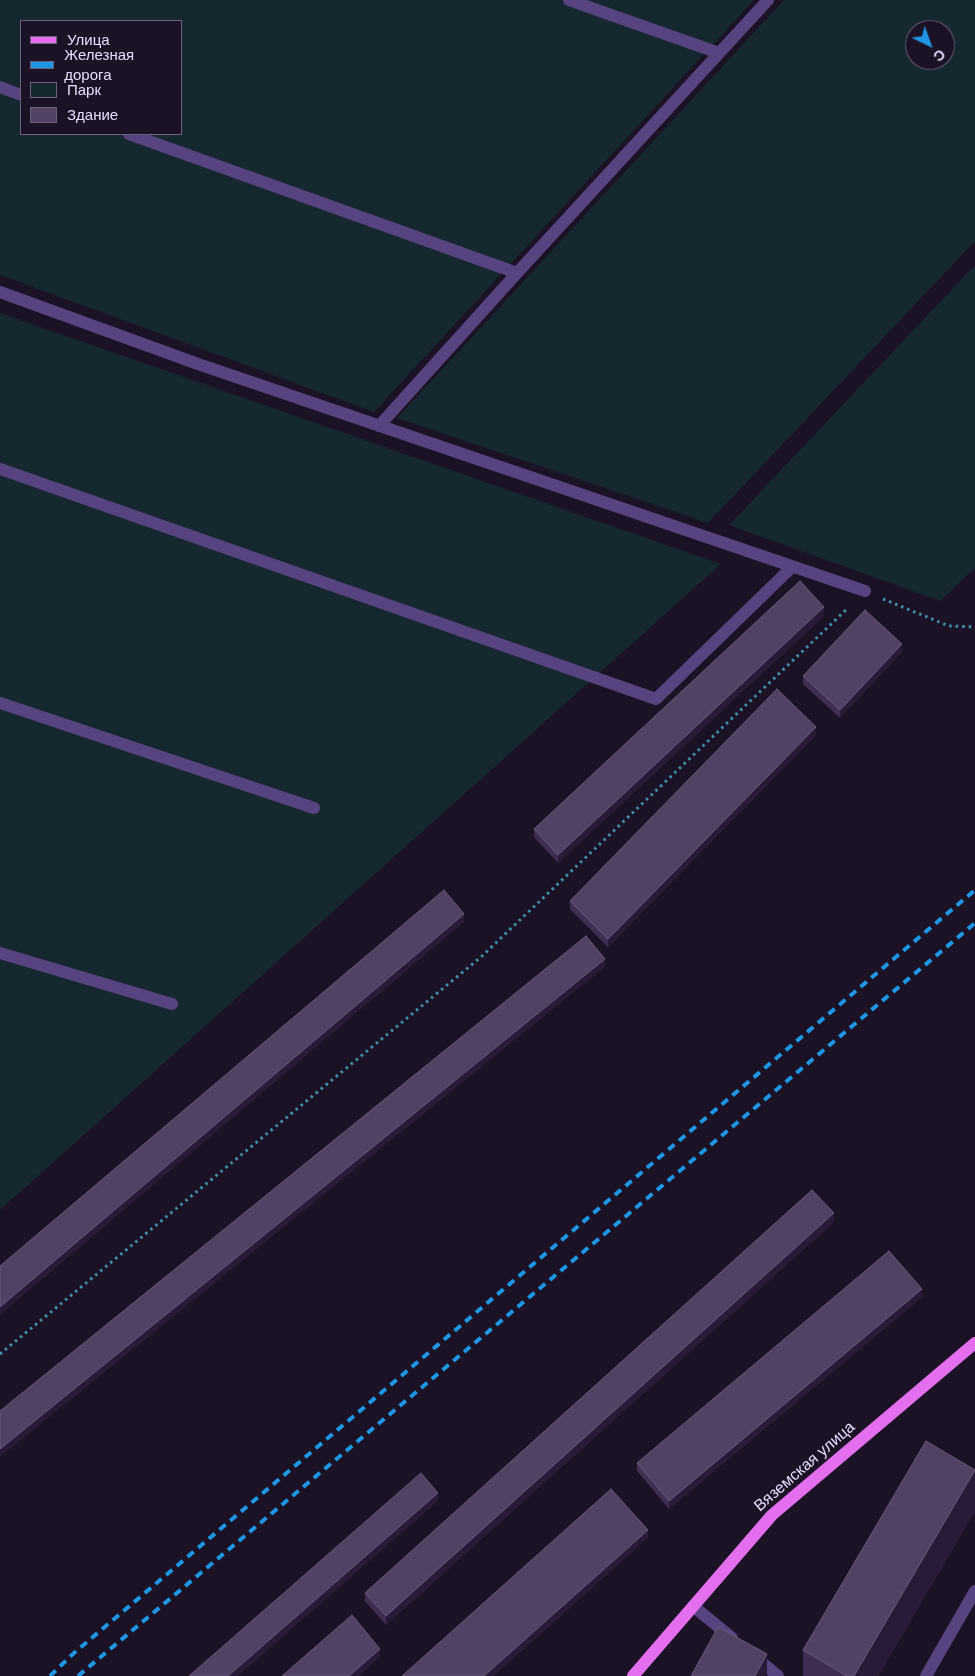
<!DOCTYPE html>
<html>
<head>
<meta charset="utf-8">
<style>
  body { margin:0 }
  #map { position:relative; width:975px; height:1676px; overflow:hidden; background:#1b1225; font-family:"DM Sans",sans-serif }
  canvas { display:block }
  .legend { position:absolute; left:20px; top:20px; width:162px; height:115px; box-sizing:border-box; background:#1b1225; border:1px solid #6d627b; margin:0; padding:6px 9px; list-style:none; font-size:15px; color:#e8dbfb }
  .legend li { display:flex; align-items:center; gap:10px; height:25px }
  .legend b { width:25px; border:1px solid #6d627b }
  .north { position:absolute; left:905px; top:20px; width:50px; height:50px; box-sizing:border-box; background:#1b1225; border:1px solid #6d627b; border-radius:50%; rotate:138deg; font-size:14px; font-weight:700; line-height:20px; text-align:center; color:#e8dbfb }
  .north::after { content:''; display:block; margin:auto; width:18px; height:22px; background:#1e96e4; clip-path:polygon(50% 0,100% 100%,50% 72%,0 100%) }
</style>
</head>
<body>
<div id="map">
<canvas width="975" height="1676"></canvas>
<ul class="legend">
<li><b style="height:6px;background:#e46fee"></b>Улица</li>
<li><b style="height:6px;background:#1e96e4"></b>Железная дорога</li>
<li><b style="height:14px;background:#16282f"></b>Парк</li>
<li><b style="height:14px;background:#514163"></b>Здание</li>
</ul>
<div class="north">С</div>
</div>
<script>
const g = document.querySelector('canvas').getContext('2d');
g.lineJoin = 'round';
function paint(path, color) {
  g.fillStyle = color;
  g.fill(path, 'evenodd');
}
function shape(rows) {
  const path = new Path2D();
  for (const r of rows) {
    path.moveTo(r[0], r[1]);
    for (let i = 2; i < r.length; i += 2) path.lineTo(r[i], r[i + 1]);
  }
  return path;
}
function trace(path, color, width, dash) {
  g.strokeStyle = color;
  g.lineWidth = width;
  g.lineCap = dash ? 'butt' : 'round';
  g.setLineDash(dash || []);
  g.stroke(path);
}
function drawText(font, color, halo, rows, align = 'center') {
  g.font = font + ' "DM Sans",sans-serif';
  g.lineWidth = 4;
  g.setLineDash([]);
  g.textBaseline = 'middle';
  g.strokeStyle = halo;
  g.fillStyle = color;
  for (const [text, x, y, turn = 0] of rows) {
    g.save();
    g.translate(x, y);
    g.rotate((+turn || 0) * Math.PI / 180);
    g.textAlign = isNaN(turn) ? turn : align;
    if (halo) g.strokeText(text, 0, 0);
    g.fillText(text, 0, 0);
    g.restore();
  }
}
const green = shape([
  [0,0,754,0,374,412,0,275],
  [21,21,181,21,181,134,21,134],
  [784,0,975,0,975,241,708,523,397,418],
  [915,30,945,30,945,60,915,60],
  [975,265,975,568,940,601,729,525],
  [0,313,721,564,0,1210]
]);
const path = shape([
  [883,599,949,626,975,627],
  [0,1354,481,957,848,608]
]);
const minor = shape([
  [569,0,719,53],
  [0,87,21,95],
  [129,134,517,273],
  [0,292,198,364,865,591],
  [379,426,517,273,768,0],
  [0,469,656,699,792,567],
  [0,703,314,808],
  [0,953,172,1004],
  [693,1606,732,1638],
  [755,1657,778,1676],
  [926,1676,975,1591]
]);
const major = shape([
  [633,1676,772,1515,975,1343]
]);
const rail = shape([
  [50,1676,74,1653,975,890],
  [78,1676,975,923]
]);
const wall = shape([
  [824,616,558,863,534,837,534,829],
  [902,652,840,718,803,684,803,676],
  [816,735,608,947,570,909,570,901],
  [834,1222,386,1625,365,1601,365,1593],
  [922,1297,669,1509,637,1471,637,1463],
  [975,1469,975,1511,878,1676,803,1676,803,1650]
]);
const shadedWall = shape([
  [824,607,824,616,558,863,558,855],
  [902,644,902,652,840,718,840,710],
  [816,727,816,735,608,947,608,939],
  [464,914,464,922,0,1315,0,1307],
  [605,959,605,967,0,1457,0,1449],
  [834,1213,834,1222,386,1625,386,1616],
  [922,1289,922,1297,669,1509,669,1501],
  [975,1470,975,1511,878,1676,854,1676],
  [438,1493,438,1501,238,1676,228,1676],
  [648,1530,648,1538,494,1676,484,1676],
  [380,1649,380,1657,359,1676,349,1676],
  [767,1654,767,1676,755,1676]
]);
const building = shape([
  [800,581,824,607,558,855,534,829,800,581],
  [865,610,902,644,840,710,803,676,865,610],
  [777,689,816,727,608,939,570,901,777,689],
  [444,890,464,914,0,1307,0,1266,444,890],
  [586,936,605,959,0,1449,0,1411,586,936],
  [812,1190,834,1213,386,1616,365,1593,812,1190],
  [889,1251,922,1289,669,1501,637,1463,889,1251],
  [926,1441,975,1470,854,1676,847,1676,803,1650,926,1441],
  [421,1473,438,1493,228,1676,189,1676,421,1473],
  [611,1489,648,1530,484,1676,402,1676,611,1489],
  [352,1615,380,1649,349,1676,282,1676,352,1615],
  [718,1627,767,1654,755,1676,691,1676,718,1627]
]);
const streetNames = [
  ["Вяземская улица",805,1467,-41]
];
paint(green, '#16282f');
trace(path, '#3e92ab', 3, [2.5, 4]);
trace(minor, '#57437f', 12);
trace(major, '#e46fee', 12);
trace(rail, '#1e96e4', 4, [8, 6]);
paint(wall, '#3f2e51');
paint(shadedWall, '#291b38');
paint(building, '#514163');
trace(building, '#69597b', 1);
drawText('16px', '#e8dbfb', '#1b1225', streetNames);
</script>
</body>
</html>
